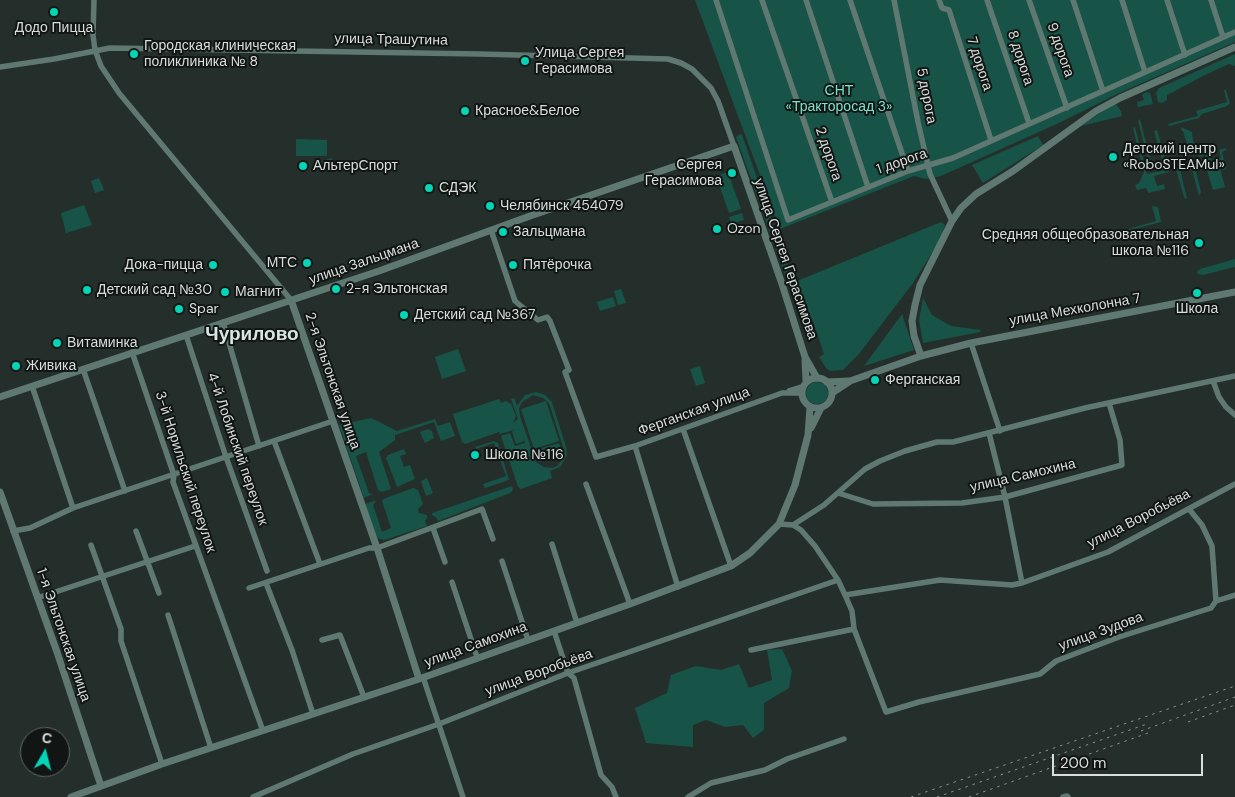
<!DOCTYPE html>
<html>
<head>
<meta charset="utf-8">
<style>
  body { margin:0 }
  #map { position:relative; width:1235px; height:797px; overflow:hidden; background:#242f2c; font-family:"DM Sans",sans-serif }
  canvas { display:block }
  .north { position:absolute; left:20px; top:727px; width:50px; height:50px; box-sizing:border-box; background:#111614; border:1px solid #616664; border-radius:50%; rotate:8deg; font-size:14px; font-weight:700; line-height:20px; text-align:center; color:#d8dedc }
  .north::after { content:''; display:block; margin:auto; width:18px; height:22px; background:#04d5b6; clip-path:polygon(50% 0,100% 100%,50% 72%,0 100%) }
  .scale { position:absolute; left:1052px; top:754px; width:151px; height:22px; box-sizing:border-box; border:2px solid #d8dedc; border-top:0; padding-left:6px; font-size:15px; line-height:18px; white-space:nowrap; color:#d8dedc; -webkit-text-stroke:4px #111614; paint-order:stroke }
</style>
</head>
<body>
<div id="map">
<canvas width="1235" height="797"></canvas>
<div class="north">С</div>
<div class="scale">200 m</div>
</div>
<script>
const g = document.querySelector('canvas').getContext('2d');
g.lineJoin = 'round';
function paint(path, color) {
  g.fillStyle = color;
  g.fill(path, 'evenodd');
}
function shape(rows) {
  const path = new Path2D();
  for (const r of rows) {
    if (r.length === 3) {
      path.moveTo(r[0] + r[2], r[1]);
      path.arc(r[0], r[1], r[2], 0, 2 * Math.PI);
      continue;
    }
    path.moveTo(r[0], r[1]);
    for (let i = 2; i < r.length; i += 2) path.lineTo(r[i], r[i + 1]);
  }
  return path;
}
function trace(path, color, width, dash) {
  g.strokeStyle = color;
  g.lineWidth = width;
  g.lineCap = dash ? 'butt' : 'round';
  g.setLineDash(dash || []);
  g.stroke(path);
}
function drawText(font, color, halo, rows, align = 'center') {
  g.font = font + ' "DM Sans",sans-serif';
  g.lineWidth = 4;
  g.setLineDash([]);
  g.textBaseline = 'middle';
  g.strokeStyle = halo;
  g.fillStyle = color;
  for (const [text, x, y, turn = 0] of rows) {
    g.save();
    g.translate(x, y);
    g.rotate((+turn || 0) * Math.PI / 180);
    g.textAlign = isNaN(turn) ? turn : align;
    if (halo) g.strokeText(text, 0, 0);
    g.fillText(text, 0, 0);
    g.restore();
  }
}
const green = shape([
  [695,0,1235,0,1235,42,1117,94,1061,122,941,176,926,179,914,176,780,229],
  [1235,54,1235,66,1229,64,1205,75,1167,95,1167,100,1162,103,1158,102,1156,93,1159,88],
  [1224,90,1226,90,1230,103,1227,106,1202,114,1199,118,1169,126,1168,124,1198,116,1196,111,1227,102],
  [1146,92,1150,93,1153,104,1138,107,1137,102,1144,100,1142,95],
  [1115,103,1121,111,1122,116,1081,126],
  [1140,119,1152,166,1163,163,1154,131,1157,130,1166,162,1165,165,1152,169,1150,167,1138,121],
  [1135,127,1147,174,1165,170,1170,166,1169,172,1154,176,1157,186,1164,184,1165,189,1148,193,1146,188,1137,190,1135,185,1139,183,1144,172,1133,128],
  [1181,127,1192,132,1193,141,1197,149,1194,153,1190,153,1183,131,1182,131],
  [740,134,742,135,792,277,806,327,804,327,796,305,736,137],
  [1038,136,1043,145,983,183,972,165],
  [296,139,327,140,327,156,296,156],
  [1226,148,1226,150,1222,152,1226,169,1223,170,1221,160,1208,164,1205,155,1199,157,1198,153,1200,150,1209,152,1211,160,1221,158,1219,150],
  [332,158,332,165,318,170,318,162],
  [1190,162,1194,164,1201,192,1199,196],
  [1219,164,1225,187,1213,190,1206,167],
  [1179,165,1187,199,1186,199,1184,197,1176,169],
  [728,172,741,209,729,213,716,176],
  [99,178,104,190,95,193,91,181],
  [84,205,92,225,66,233,61,213],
  [1152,206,1158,207,1161,222,1108,236,1108,235,1156,221],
  [742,213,744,220,731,224,729,217],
  [941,222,945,225,939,242,913,283,859,354,843,370,830,371,826,368,819,357,824,354,813,321,808,322,797,281],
  [1235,259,1235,267,1203,275,1198,274,1197,272,1200,269],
  [621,289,626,303,618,305,614,291],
  [613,297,616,306,600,311,597,302],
  [923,298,932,315,951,326,981,330,980,332,923,343,919,320],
  [902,314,914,350,864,366],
  [458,349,466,371,442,379,435,357],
  [700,366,705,383,696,386,690,369],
  [817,393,11],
  [536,392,545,395,552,402,566,447,567,456,560,467,550,471,552,478,521,489,518,487,501,436,510,433,515,446,525,443,523,434,524,441,516,444,512,431,517,429,500,434,499,432,465,444,462,442,453,414,499,399,501,403,506,401,511,404,516,416,513,423,518,419,511,399,514,398,517,406,525,395],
  [533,395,543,398,549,403,563,447,564,452,562,460,557,466,552,468,544,467,536,462,520,416,519,408,522,402],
  [546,401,559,441,534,449,521,409],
  [371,418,397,431,435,419,438,426,450,422,455,436,441,441,434,422,395,435,395,440,379,452,391,489,382,492,378,490,366,452,356,456,369,493,373,494,364,498,339,425],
  [428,429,432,431,434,438,425,443,420,432],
  [494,441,498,443,509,480,485,488,483,484,506,476,494,443,476,449,475,447],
  [559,443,563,455,539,462,535,450],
  [404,449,406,454,400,456,404,467,410,465,415,479,397,487,386,458,388,455],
  [427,478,433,493,426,496,421,481],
  [512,486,513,490,510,493,438,521,437,518,432,515,432,513],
  [413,488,418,490,423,504,418,509,419,513,427,515,427,518,425,521,427,526,384,540,377,538,365,504,374,501,376,501,373,505,382,532,391,528,382,501,383,499],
  [782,649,792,671,789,688,764,703,764,730,753,738,743,725,725,727,706,720,693,725,693,747,646,743,635,708,667,693,671,675,696,666,721,670,739,664,749,688,772,680,767,650]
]);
const minor = shape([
  [94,0,93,35,95,50,101,66,119,93,291,300],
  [716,0,788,220,908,171,953,158,1235,32],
  [762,0,832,202],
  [806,0,868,187],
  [850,0,908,171],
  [894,0,918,122,930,174,952,221],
  [939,0,942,8,949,10,991,140],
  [987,0,1029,123],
  [1029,0,1067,108],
  [1073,0,1103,91],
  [1122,0,1145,72],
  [1167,0,1185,55],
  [1211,0,1223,37],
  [0,67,54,59,110,48,479,54,668,59,681,63,692,69,711,88,718,101,734,146],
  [491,230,515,301,538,320,547,317,550,321,569,370,565,372,596,457,635,446,782,393,801,393],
  [223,322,259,446],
  [186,335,226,457,267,571],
  [971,343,1000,431],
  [132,352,174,475,173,482,263,731],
  [83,369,125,491],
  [1213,381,1219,397,1226,407,1235,415],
  [32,386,73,508],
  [789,391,802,387],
  [683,429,731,566],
  [989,433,1005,497,1022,583],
  [274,441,320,564],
  [635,446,678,587],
  [586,484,630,604],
  [838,493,873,504,962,503,1005,497,1122,465,1120,440,1109,403],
  [1189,509,1202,525,1212,546,1216,601],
  [779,524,793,525,824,505,865,469,880,461,905,451,937,442,953,442,1085,408,1235,376],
  [793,525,801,530,815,546,838,580,845,595,852,611,854,629,886,712,919,702,1040,674,1056,661,1119,637,1211,608,1216,601,1235,595],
  [433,528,445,562],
  [13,531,30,528,73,508,333,421],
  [136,531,159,593],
  [552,544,577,623],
  [91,545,121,629,121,641,162,764],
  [502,561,528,640],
  [452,582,477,657],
  [266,583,292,650,313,714],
  [249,588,369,548,377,548,482,509,493,539],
  [845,595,940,580,1012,585,1022,583,1108,552,1235,484],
  [37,598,195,546],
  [168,615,211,748],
  [554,631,568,673,574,678,601,775,612,787,616,797],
  [322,640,340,635,364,697],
  [751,650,854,629],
  [423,677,463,797],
  [253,797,353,754,439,724,568,673,838,580],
  [688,797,711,783,765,770,787,759,844,739],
  [1063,797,1067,796,1068,797]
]);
const tertiary = shape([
  [291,300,377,548,419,679],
  [921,356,914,336,912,321,915,305,920,285,952,221,961,208,976,194,1013,171,1096,111,1120,98,1235,47],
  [805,360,806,381],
  [817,393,15],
  [827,382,849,381],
  [832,393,850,381,921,356,971,343,1235,292],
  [0,397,379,271,530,216,734,146,782,284,805,357,817,378],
  [811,428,821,408],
  [0,492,57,652,101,786],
  [71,797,162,764,419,679,630,604,731,566,750,553,779,524,795,485,808,435,810,407]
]);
const rail = shape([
  [1188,722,1235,705],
  [1141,731,1235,697],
  [911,797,1235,686],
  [937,797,1147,724],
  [969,797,1148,733]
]);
const markers = [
  [54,12,5,"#04d5b6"],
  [134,54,5,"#04d5b6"],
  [525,61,5,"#04d5b6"],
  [465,111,5,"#04d5b6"],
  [1113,157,5,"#04d5b6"],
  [303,166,5,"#04d5b6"],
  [732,173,5,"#04d5b6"],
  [429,188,5,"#04d5b6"],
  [490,206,5,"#04d5b6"],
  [717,229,5,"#04d5b6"],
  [503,232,5,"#04d5b6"],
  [1199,243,5,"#04d5b6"],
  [307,263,5,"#04d5b6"],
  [213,265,5,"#04d5b6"],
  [513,265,5,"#04d5b6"],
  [336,289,5,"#04d5b6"],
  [87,290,5,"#04d5b6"],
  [225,292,5,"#04d5b6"],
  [1197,293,5,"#04d5b6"],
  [179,309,5,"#04d5b6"],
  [404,315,5,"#04d5b6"],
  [57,343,5,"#04d5b6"],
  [16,366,5,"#04d5b6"],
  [875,380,5,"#04d5b6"],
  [475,455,5,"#04d5b6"]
];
const poiNames = [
  ["Додо Пицца",54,28,"center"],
  ["Городская клиническая",144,46],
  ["поликлиника № 8",144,62],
  ["Улица Сергея",535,53],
  ["Герасимова",535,69],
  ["Красное&Белое",475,111],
  ["Детский центр",1123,149],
  ["«RoboSTEAMul»",1123,165],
  ["Сергея",722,165,"right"],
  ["Герасимова",722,181,"right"],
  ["АльтерСпорт",313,166],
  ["СДЭК",439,188],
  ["Челябинск 454079",500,206],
  ["Ozon",727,229],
  ["Зальцмана",513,232],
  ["Средняя общеобразовательная",1189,235,"right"],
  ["школа №116",1189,251,"right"],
  ["МТС",297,263,"right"],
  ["Дока-пицца",203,265,"right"],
  ["Пятёрочка",523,265],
  ["2-я Эльтонская",346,289],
  ["Детский сад №30",97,290],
  ["Магнит",235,292],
  ["Spar",189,309],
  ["Школа",1197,309,"center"],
  ["Детский сад №367",414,315],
  ["Витаминка",67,343],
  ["Живика",26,366],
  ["Ферганская",885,380],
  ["Школа №116",485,455]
];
const streetNames = [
  ["улица Трашутина",391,40,1],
  ["9 дорога",1060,50,71],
  ["8 дорога",1020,58,72],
  ["7 дорога",979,64,72],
  ["5 дорога",926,96,79],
  ["2 дорога",828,154,71],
  ["1 дорога",902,162,-19],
  ["улица Сергея Герасимова",785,259,71],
  ["улица Зальцмана",364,262,-19],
  ["улица Мехколонна 7",1075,310,-10],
  ["2-я Эльтонская улица",332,381,71],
  ["Ферганская улица",694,412,-20],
  ["4-й Лобинский переулок",237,449,71],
  ["3-й Норильский переулок",185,472,72],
  ["улица Самохина",1023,476,-13],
  ["улица Воробьёва",1139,519,-27],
  ["улица Зудова",1101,632,-20],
  ["1-я Эльтонская улица",63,635,71],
  ["улица Самохина",476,645,-20],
  ["улица Воробьёва",539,673,-20]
];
const parkNames = [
  ["СНТ",839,91],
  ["«Тракторосад 3»",839,107]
];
const districtNames = [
  ["Чурилово",252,335]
];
paint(green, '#185347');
trace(minor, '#5f7972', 5.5);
trace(tertiary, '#5f7972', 7);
trace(rail, '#8a9290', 1, [2.5, 5]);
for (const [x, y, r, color] of markers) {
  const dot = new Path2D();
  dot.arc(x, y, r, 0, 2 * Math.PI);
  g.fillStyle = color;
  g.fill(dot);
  trace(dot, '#111614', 2);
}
drawText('14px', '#d8dedc', '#111614', poiNames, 'left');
drawText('14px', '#d8dedc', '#111614', streetNames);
drawText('14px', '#7be1ca', '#111614', parkNames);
drawText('bold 19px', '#d8e6e2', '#111614', districtNames);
</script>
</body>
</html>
